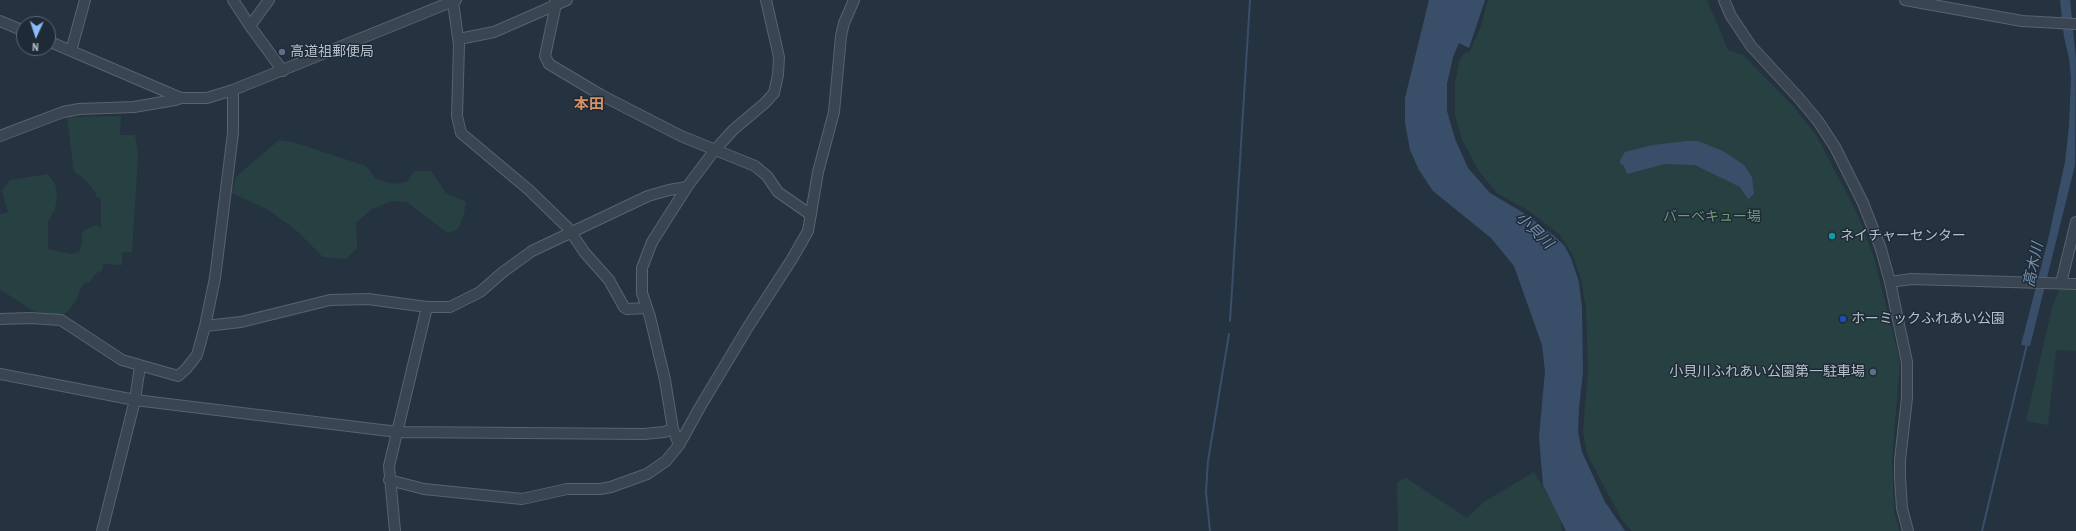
<!DOCTYPE html>
<html>
<head>
<meta charset="utf-8">
<style>
  body { margin:0 }
  #map { position:relative; width:2076px; height:531px; overflow:hidden; background:#253341; font-family:"Archivo Narrow",sans-serif }
  canvas { display:block }
  .north { position:absolute; left:16px; top:16px; width:40px; height:40px; box-sizing:border-box; background:#1e2a36; border:1px solid #5b6672; border-radius:50%; rotate:183deg; font-size:11px; font-weight:700; line-height:16px; text-align:center; color:#b6c0cb }
  .north::after { content:''; display:block; margin:auto; width:14px; height:18px; background:#8cbdfa; clip-path:polygon(50% 0,100% 100%,50% 72%,0 100%) }
</style>
</head>
<body>
<div id="map">
<canvas width="2076" height="531"></canvas>
<div class="north">N</div>
</div>
<script>
const g = document.querySelector('canvas').getContext('2d');
g.lineJoin = 'round';
function paint(path, color) {
  g.fillStyle = color;
  g.fill(path, 'evenodd');
}
function shape(rows) {
  const path = new Path2D();
  for (const r of rows) {
    path.moveTo(r[0], r[1]);
    for (let i = 2; i < r.length; i += 2) path.lineTo(r[i], r[i + 1]);
  }
  return path;
}
function trace(path, color, width, dash) {
  g.strokeStyle = color;
  g.lineWidth = width;
  g.lineCap = dash ? 'butt' : 'round';
  g.setLineDash(dash || []);
  g.stroke(path);
}
function drawText(font, color, halo, rows, align = 'center') {
  g.font = font + ' "Archivo Narrow","Noto Sans JP",sans-serif';
  g.lineWidth = 3;
  g.setLineDash([]);
  g.textBaseline = 'middle';
  g.strokeStyle = halo;
  g.fillStyle = color;
  for (const [text, x, y, turn = 0] of rows) {
    g.save();
    g.translate(x, y);
    g.rotate((+turn || 0) * Math.PI / 180);
    g.textAlign = isNaN(turn) ? turn : align;
    if (halo) g.strokeText(text, 0, 0);
    g.fillText(text, 0, 0);
    g.restore();
  }
}
const green = shape([
  [1488,0,1707,0,1728,50,1743,55,1793,106,1816,135,1857,213,1874,258,1900,362,1892,459,1894,512,1900,531,1632,531,1622,520,1587,454,1583,431,1588,372,1586,308,1581,279,1572,254,1559,234,1529,211,1497,193,1479,171,1462,140,1455,114,1455,84,1459,61,1466,52,1469,53,1481,26],
  [121,116,120,135,135,135,138,156,132,252,122,252,122,265,103,264,103,270,95,274,90,282,83,284,76,300,68,311,62,315,46,317,30,309,0,289,0,214,8,212,2,191,10,180,48,174,55,184,57,195,55,209,48,222,48,249,71,254,79,253,83,240,81,234,86,229,97,225,101,229,101,198,96,197,96,193,86,181,74,171,67,117],
  [279,140,296,143,366,166,376,179,393,184,407,182,414,171,431,171,446,193,466,202,464,214,458,229,448,233,407,202,392,201,372,209,356,223,357,248,346,259,323,257,297,231,267,209,232,193,236,177],
  [2059,290,2076,290,2076,351,2056,350,2048,425,2026,421,2052,308],
  [1534,472,1560,514,1562,531,1398,531,1397,482,1406,478,1467,518,1484,502]
]);
const water = shape([
  [1429,0,1485,0,1469,48,1459,43,1453,57,1447,84,1447,111,1455,139,1468,168,1490,193,1527,215,1553,235,1564,245,1571,258,1579,282,1582,308,1583,372,1579,408,1578,432,1582,452,1605,502,1625,531,1566,531,1543,485,1539,437,1545,371,1542,345,1514,266,1491,238,1433,191,1419,170,1410,150,1405,123,1405,98],
  [2060,0,2070,0,2076,59,2075,165,2030,346,2021,345,2048,240,2065,162,2069,126,2071,78,2069,58,2064,37],
  [1687,141,1698,141,1723,151,1744,165,1752,177,1754,194,1748,199,1740,187,1695,165,1665,164,1627,174,1624,166,1620,163,1620,160,1625,152,1653,145]
]);
const stream = shape([
  [1230,321,1250,0],
  [1210,531,1206,492,1208,461,1229,334],
  [1982,531,2027,344]
]);
const minor = shape([
  [233,0,250,26,283,71],
  [555,0,556,4,545,56,549,64,601,95,681,136,755,166,767,176,778,192,811,215],
  [1724,0,1731,16,1751,46,1798,97,1818,121,1835,147,1863,203,1881,249,1890,282,1907,362,1907,398,1900,460,1900,478,1902,508,1908,531],
  [1905,0,2022,21,2076,24],
  [453,2,459,45,457,116,461,133,529,190,568,228,585,253,609,280,624,307,627,309,647,308],
  [0,21,24,31],
  [250,26,269,0],
  [459,39,494,32,567,0],
  [48,41,181,98,207,98,233,90,456,0],
  [71,51,85,0],
  [0,136,63,112,79,109,134,107,175,100,181,98],
  [1890,282,1912,279,2076,284],
  [2061,283,2076,222],
  [0,319,30,318,61,320,122,360,178,376,186,369,197,355,205,326,215,278,233,133,233,90],
  [205,326,241,322,330,300,368,299,427,307,450,307,480,292,503,272,532,251,648,196,669,190,687,187],
  [0,374,135,400,398,432,644,434,664,432,673,429],
  [679,445,673,429,665,380,650,317,642,293,642,268,652,242,687,187,714,151,733,130,765,103,774,93,778,75,779,57,766,0],
  [389,480,424,489,522,499,567,489,600,489,611,487,647,474,666,461,679,445,700,407,748,327,792,259,808,231,818,172,834,112,841,36,844,23,854,0],
  [102,531,135,400,140,366],
  [395,531,389,466,427,307]
]);
const markers = [
  [282,52,4,"#5c6f8a"],
  [1832,236,4,"#0f9aa8"],
  [1843,319,4,"#1a4fb4"],
  [1873,372,4,"#5c6f8a"]
];
const poiNames = [
  ["高道祖郵便局",290,52],
  ["ネイチャーセンター",1840,236],
  ["ホーミックふれあい公園",1851,319],
  ["小貝川ふれあい公園第一駐車場",1865,372,"right"]
];
const parkNames = [
  ["バーベキュー場",1712,217]
];
const neighbourhoodNames = [
  ["本田",589,105]
];
const waterNames = [
  ["小貝川",1534,231,44],
  ["高木川",2034,265,-78]
];
paint(green, '#274142');
paint(water, '#394f69');
trace(stream, '#394f69', 2);
trace(minor, '#57636e', 12);
trace(minor, '#394551', 10);
for (const [x, y, r, color] of markers) {
  const dot = new Path2D();
  dot.arc(x, y, r, 0, 2 * Math.PI);
  g.fillStyle = color;
  g.fill(dot);
  trace(dot, '#1e2a36', 1.5);
}
drawText('14px', '#b6c0cb', '#1e2a36', poiNames, 'left');
drawText('14px', '#6d9c75', '#1e2a36', parkNames);
drawText('bold 15px', '#d89065', '#1e2a36', neighbourhoodNames);
drawText('italic 15px', '#7692af', '#1e2a36', waterNames);
</script>
</body>
</html>
